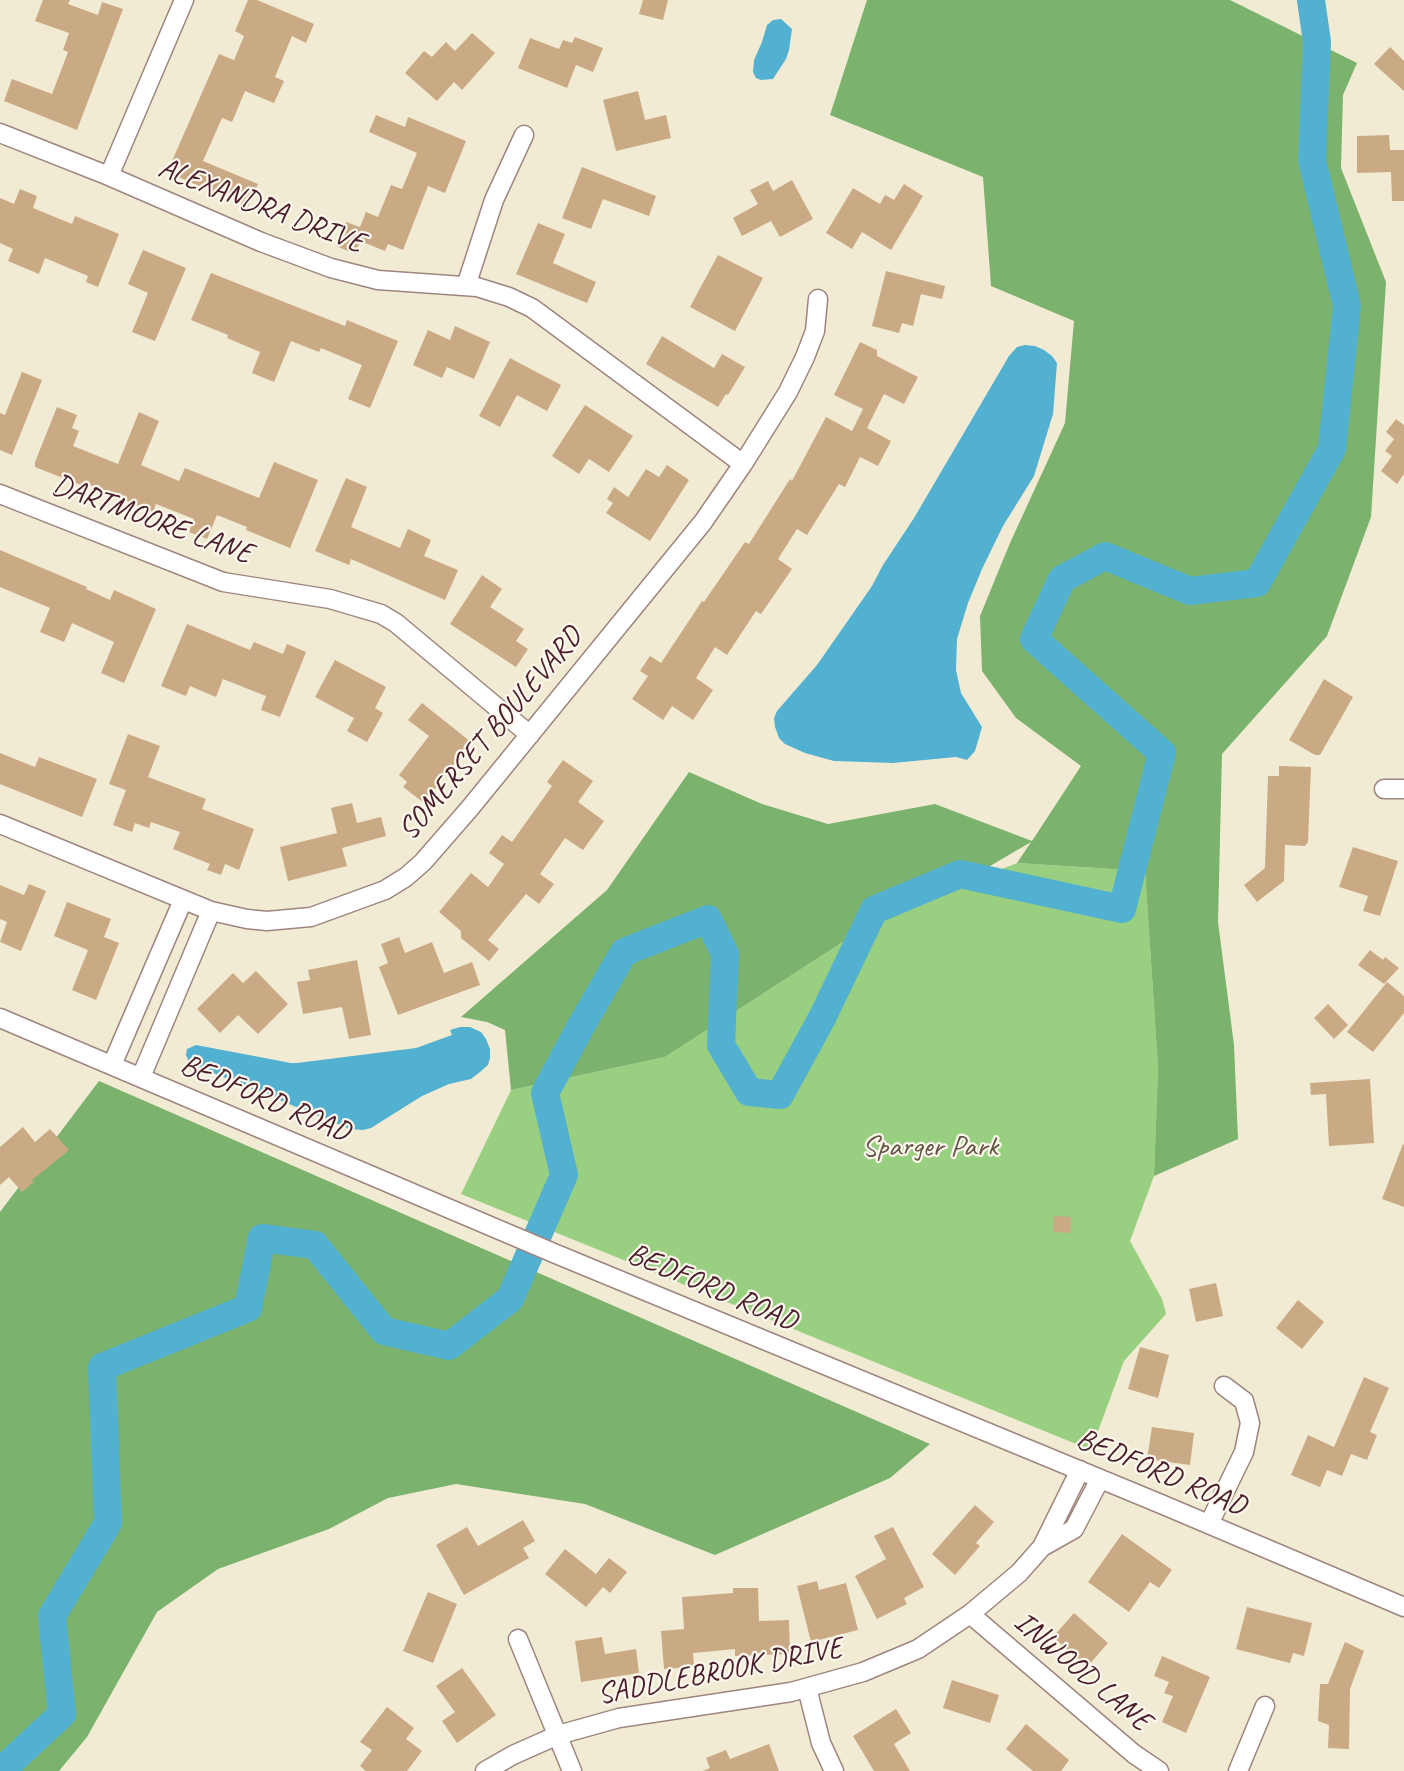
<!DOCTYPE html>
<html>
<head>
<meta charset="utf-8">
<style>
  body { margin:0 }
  canvas { display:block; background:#f2ebd3 }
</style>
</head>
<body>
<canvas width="1404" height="1771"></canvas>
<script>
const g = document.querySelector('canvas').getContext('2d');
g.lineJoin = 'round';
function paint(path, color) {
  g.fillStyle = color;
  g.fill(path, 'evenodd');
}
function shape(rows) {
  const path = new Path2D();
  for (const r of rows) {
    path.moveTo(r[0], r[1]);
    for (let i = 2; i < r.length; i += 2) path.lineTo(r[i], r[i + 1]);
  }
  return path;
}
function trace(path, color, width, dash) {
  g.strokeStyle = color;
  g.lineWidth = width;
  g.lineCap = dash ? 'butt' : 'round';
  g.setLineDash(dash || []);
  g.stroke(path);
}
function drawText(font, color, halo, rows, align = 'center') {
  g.font = font + ' Caveat,sans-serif';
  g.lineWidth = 4.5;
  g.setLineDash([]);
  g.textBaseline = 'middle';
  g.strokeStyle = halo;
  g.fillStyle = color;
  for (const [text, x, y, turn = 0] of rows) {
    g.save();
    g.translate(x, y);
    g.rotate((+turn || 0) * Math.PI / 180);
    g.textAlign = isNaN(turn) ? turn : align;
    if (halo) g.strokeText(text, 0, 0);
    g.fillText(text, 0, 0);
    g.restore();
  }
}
const green = shape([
  [1017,863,1145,871,1158,1067,1154,1176,1130,1241,1162,1299,1166,1314,1124,1361,1091,1450,461,1194,511,1090,665,1057,883,916]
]);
const forest = shape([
  [867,0,1230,0,1357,63,1343,95,1341,168,1386,282,1371,517,1327,636,1222,754,1218,922,1234,1045,1238,1139,1154,1176,1158,1067,1145,871,1017,863,1031,842,944,893,883,916,665,1057,511,1090,505,1030,487,1022,461,1017,607,890,689,772,762,804,828,824,935,804,1032,841,1081,766,1016,718,982,671,980,616,1010,543,1065,423,1074,321,991,286,983,177,830,115],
  [99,1081,930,1444,890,1478,715,1555,585,1504,456,1484,388,1498,329,1529,218,1569,157,1612,87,1737,59,1771,0,1771,0,1212]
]);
const water = shape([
  [781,19,792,29,789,50,786,59,773,79,761,80,756,78,753,72,754,60,762,42,767,25,773,20],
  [1025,345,1035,346,1044,350,1052,356,1057,363,1053,414,1034,476,1003,526,982,569,968,603,957,639,956,670,961,693,982,727,975,751,967,760,956,757,893,763,834,761,805,753,785,744,779,738,775,727,774,718,777,711,817,665,872,586,883,565,914,518,1009,356,1017,347],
  [460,1027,470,1027,481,1032,486,1039,490,1049,490,1058,488,1065,480,1072,471,1079,449,1084,422,1096,371,1128,363,1130,350,1129,196,1066,189,1062,186,1055,187,1049,196,1045,291,1063,297,1063,416,1048,452,1035,450,1030]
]);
const river = shape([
  [1,1771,62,1714,52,1616,108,1523,102,1367,248,1308,262,1238,315,1245,384,1331,449,1346,510,1299,564,1175,545,1093,581,1026,624,952,708,919,725,954,721,1045,749,1092,780,1095,823,1016,874,910,960,874,1122,909,1162,753,1034,639,1062,579,1105,556,1190,591,1257,583,1332,449,1347,306,1312,160,1317,42,1311,0]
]);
const building = shape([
  [43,0,70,0,68,4,98,15,102,2,123,9,77,130,4,101,12,79,52,94,68,52,63,50,69,33,35,21],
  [248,0,257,0,314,24,306,43,292,36,275,77,284,81,274,103,245,91,232,122,222,118,203,161,258,184,248,207,176,176,181,165,172,161,219,54,234,60,244,36,235,31],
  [643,0,668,0,663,20,639,14],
  [472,33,495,53,462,90,454,82,437,101,405,73,424,51,432,57,446,42,455,51],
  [575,37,603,48,593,72,576,65,567,88,518,68,530,38,559,49,563,40,572,43],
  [1390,47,1404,61,1404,91,1374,64],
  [638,91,645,120,666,115,671,138,616,151,603,100],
  [376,115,405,127,408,117,466,141,445,193,428,186,403,250,388,244,385,251,360,241,355,254,336,246,346,222,360,227,366,212,378,217,391,185,402,189,417,153,369,132],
  [1389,135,1390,150,1404,150,1404,201,1392,201,1391,172,1357,173,1357,136],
  [582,167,656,196,649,216,603,199,591,229,562,218],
  [792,180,813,219,780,237,771,221,742,236,733,218,758,204,750,190,768,181,773,191],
  [904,184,923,196,891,250,862,232,852,249,826,233,853,188,880,204,885,195,894,200],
  [20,189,37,196,33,208,72,224,75,216,119,234,98,287,86,282,88,276,45,258,39,274,8,261,13,249,0,243,0,198,14,204],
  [538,223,565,234,553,263,596,282,587,303,516,274],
  [143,250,186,268,155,341,132,332,148,293,128,284],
  [718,255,763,278,735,331,690,307],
  [886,271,945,286,942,299,921,294,913,326,902,323,899,333,872,326],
  [211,273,345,326,347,320,398,341,370,408,348,399,362,365,321,348,319,352,291,341,274,382,252,373,260,352,227,338,228,335,191,320],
  [455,326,490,342,474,379,447,367,442,378,413,365,428,330,450,340],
  [662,336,714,368,722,354,745,367,728,395,726,394,718,407,646,364],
  [860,342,877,350,877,356,918,377,904,404,884,394,867,428,891,441,878,466,860,457,845,487,839,484,807,535,797,529,778,559,792,569,761,614,756,611,727,655,715,647,696,678,713,690,693,720,672,706,663,720,632,699,648,676,640,671,650,656,661,663,702,601,704,602,745,542,749,544,790,479,792,481,826,417,852,431,863,409,834,395],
  [510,358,561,385,547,411,517,395,500,427,479,416],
  [22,372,42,380,12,455,0,450,0,413,5,415],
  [585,405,633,436,609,472,589,459,579,474,552,456],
  [57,407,77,415,72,428,79,431,73,446,118,464,139,412,159,421,141,465,179,481,185,468,259,498,274,462,318,480,290,548,246,530,247,527,217,515,207,539,189,532,194,519,156,504,153,512,87,484,86,487,35,467,35,462],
  [1396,419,1404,425,1404,474,1397,484,1381,471,1392,456,1385,451,1394,439,1386,432],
  [667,465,689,480,650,541,606,513,613,503,607,499,614,487,628,497,646,469,659,477],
  [346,478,367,487,351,527,400,548,408,529,431,540,424,556,458,570,445,600,351,559,349,565,315,551],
  [0,550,87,587,86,589,110,600,114,590,156,609,124,683,101,673,114,642,72,623,64,642,40,632,50,608,0,587],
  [482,575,502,589,490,607,524,629,516,641,528,649,516,667,450,624],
  [187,624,250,650,254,642,283,654,287,644,306,652,280,717,261,710,266,696,223,679,216,697,190,686,186,696,161,686],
  [335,660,386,687,375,708,383,713,367,742,347,731,354,718,315,697],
  [1324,679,1353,697,1320,755,1315,755,1289,740],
  [422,703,471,742,424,803,403,787,407,782,399,775,429,736,408,720],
  [128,734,160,746,148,777,206,799,202,809,254,829,239,870,225,864,221,875,207,870,210,864,173,849,180,832,151,822,149,828,135,823,132,832,113,825,126,790,109,784],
  [0,753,35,767,39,757,97,779,82,817,0,784],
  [563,760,593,781,578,802,604,821,583,850,565,838,540,874,554,884,539,904,526,894,488,940,499,949,489,961,461,938,461,931,439,912,471,873,488,887,504,864,489,853,502,835,512,842,552,786,547,782],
  [1279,766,1311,767,1308,842,1305,846,1285,845,1284,881,1257,902,1244,885,1265,868,1268,776,1279,776],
  [352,803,357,823,381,817,386,836,342,848,347,866,288,881,280,847,337,833,331,808],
  [1353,847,1398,861,1380,916,1363,911,1368,896,1339,887],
  [29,884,46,891,21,951,0,942,7,922,0,919,0,885,24,895],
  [67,902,111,919,104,937,119,943,96,1000,72,990,88,950,54,936],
  [399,937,405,953,432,942,444,973,472,962,480,985,398,1015,379,967,388,963,381,944],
  [1370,950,1383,960,1385,957,1399,968,1384,984,1358,965],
  [357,960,371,1035,349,1039,342,1007,303,1014,297,982,310,980,308,970],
  [256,971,288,1004,258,1034,238,1015,220,1033,197,1009,233,973,243,983],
  [1387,982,1404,996,1404,1013,1373,1052,1347,1032],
  [1328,1004,1348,1025,1334,1039,1314,1018],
  [1370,1079,1374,1143,1329,1146,1326,1094,1311,1095,1310,1083],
  [23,1127,35,1142,50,1129,69,1150,32,1180,34,1182,22,1192,9,1177,0,1185,0,1147],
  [1403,1144,1404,1145,1404,1207,1382,1199],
  [1054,1216,1071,1217,1070,1233,1053,1232],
  [1216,1283,1223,1316,1196,1322,1189,1289],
  [1298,1300,1324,1322,1302,1349,1276,1328],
  [1140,1347,1169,1355,1158,1398,1128,1389],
  [1364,1377,1389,1388,1370,1432,1377,1435,1367,1460,1351,1454,1342,1476,1327,1470,1320,1487,1291,1475,1308,1435,1334,1447],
  [1152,1427,1194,1433,1190,1465,1147,1459],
  [975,1505,994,1522,976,1543,980,1546,955,1575,932,1554],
  [523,1520,535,1541,523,1548,529,1558,464,1595,436,1545,467,1527,478,1546],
  [893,1527,924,1587,904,1598,907,1604,877,1619,855,1576,886,1559,874,1536],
  [1122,1534,1172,1570,1159,1588,1150,1582,1129,1612,1088,1582],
  [565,1549,596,1574,609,1558,627,1572,610,1593,603,1587,586,1607,545,1574],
  [817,1581,819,1590,846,1583,858,1630,811,1642,797,1586],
  [733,1588,758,1588,759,1621,789,1620,790,1654,735,1656,735,1649,693,1653,694,1667,664,1669,661,1631,684,1629,682,1597,733,1593],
  [428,1592,457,1604,433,1663,403,1651],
  [1247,1607,1312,1623,1304,1656,1293,1653,1290,1663,1236,1649],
  [1074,1613,1108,1643,1087,1667,1053,1637],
  [602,1637,605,1654,636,1649,639,1673,581,1682,575,1641],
  [1345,1642,1364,1651,1350,1689,1349,1749,1328,1748,1329,1725,1318,1721,1320,1684,1328,1684],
  [1162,1656,1210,1677,1186,1733,1162,1722,1173,1696,1164,1693,1169,1682,1154,1676],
  [462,1668,496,1715,457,1743,442,1721,455,1712,436,1686],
  [952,1680,999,1695,990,1723,943,1708],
  [387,1707,414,1728,406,1739,422,1751,407,1771,366,1771,360,1766,372,1750,360,1742],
  [896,1709,911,1733,894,1744,910,1771,874,1771,853,1736],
  [1026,1724,1069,1760,1061,1771,1033,1771,1006,1749],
  [769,1744,779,1771,703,1771,710,1768,706,1758,726,1750,730,1759]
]);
const minor = shape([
  [0,133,109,176,261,242,331,268,378,280,477,287,509,297,532,308,743,464],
  [109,176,184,0],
  [466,286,494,200,524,135],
  [0,494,223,582,330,599,381,614,396,623,530,735],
  [1384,789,1404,789],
  [0,824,211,911,247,919,267,921,311,917,385,890,406,877,423,862,470,808,703,522,743,464,788,392,805,357,815,331,818,299],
  [0,1018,556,1254,1161,1504,1404,1607],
  [112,1065,183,900],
  [141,1077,211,911],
  [1209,1524,1244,1452,1250,1423,1244,1401,1224,1386],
  [1042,1547,1074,1529,1100,1479],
  [970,1614,1134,1754,1159,1771],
  [518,1639,572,1771],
  [807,1688,821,1743,834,1771],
  [485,1771,513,1755,558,1735,619,1718,791,1692,863,1672,918,1649,970,1614,1019,1573,1042,1547,1080,1470],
  [1238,1771,1265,1706]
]);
const streetNames = [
  ["ALEXANDRA DRIVE",261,206,21],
  ["DARTMOORE LANE",152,520,20],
  ["SOMERSET BOULEVARD",491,734,-50],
  ["BEDFORD ROAD",265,1099,23],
  ["BEDFORD ROAD",712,1288,23],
  ["BEDFORD ROAD",1161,1473,23],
  ["SADDLEBROOK DRIVE",720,1672,-11],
  ["INWOOD LANE",1082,1672,40]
];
const parkNames = [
  ["Sparger Park",930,1147]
];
paint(green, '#99cf80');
paint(forest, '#7ab26e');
paint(water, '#52b1d0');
trace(river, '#52b1d0', 28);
paint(building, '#caaa85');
trace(minor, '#9e857f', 21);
trace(minor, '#fff', 18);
drawText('30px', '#4a1f2b', '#fbf7ec', streetNames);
drawText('30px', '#625444', '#fbf7ec', parkNames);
</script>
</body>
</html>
